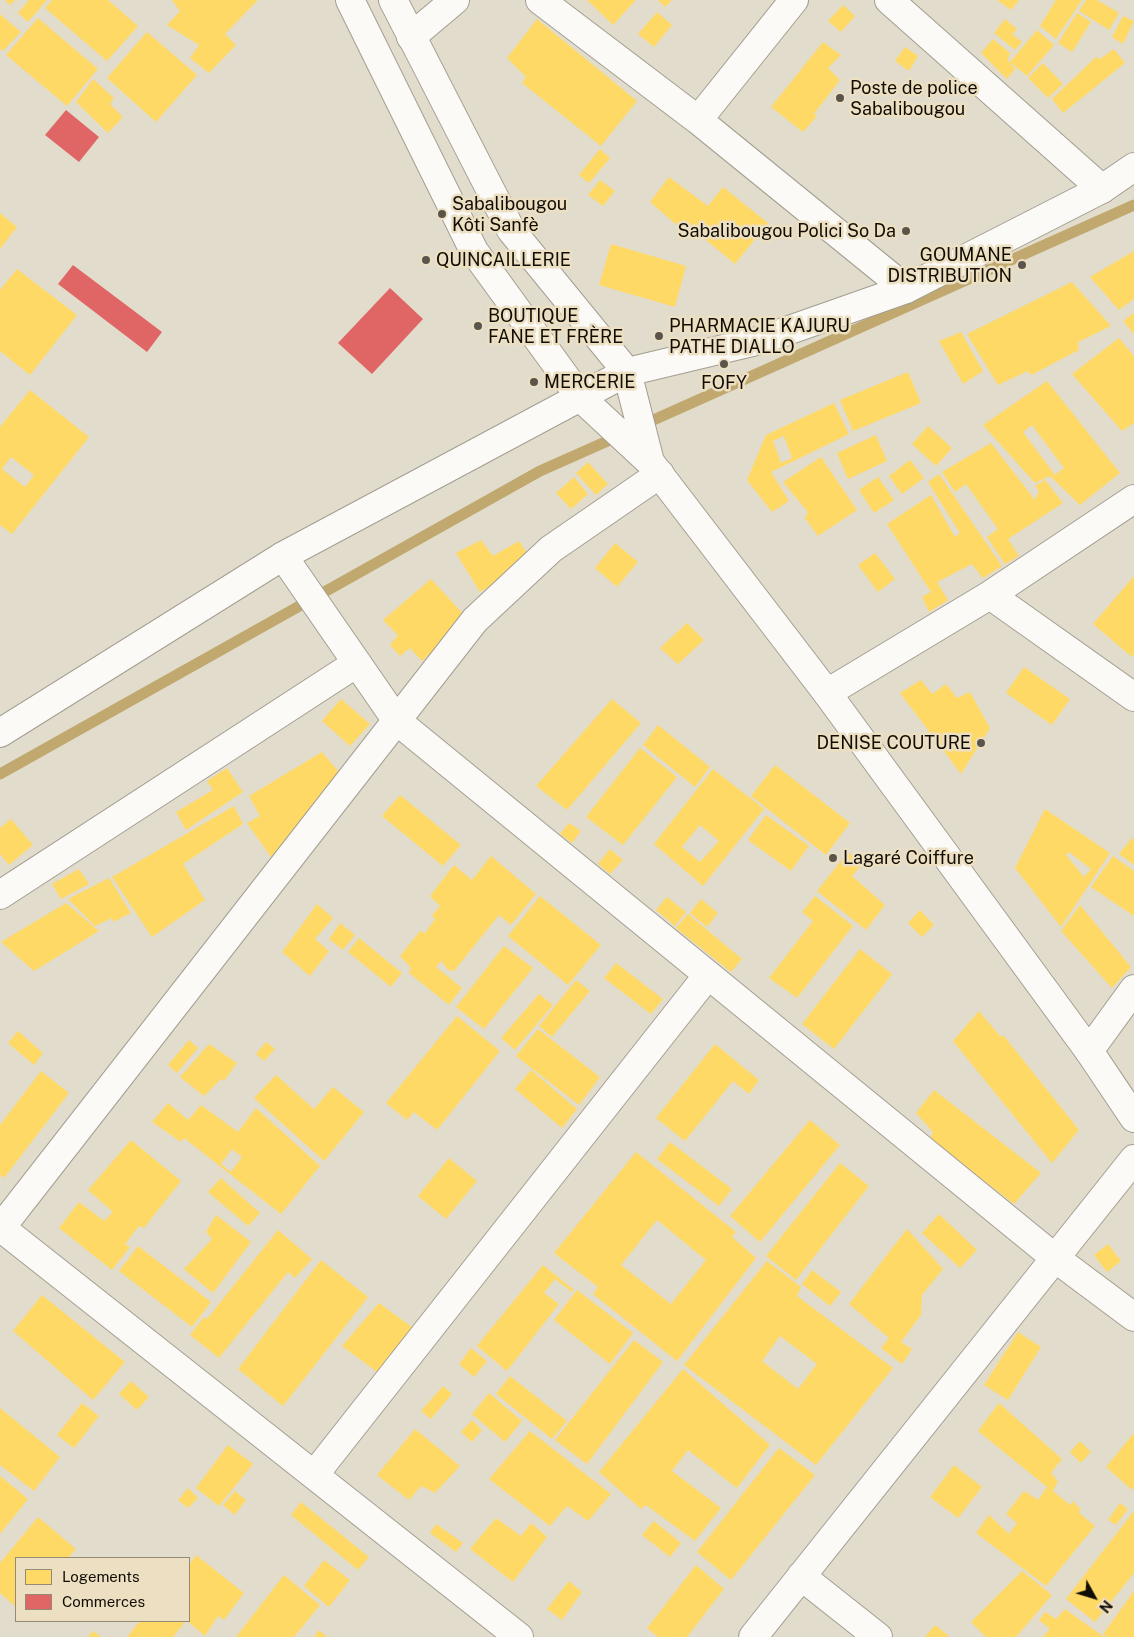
<!DOCTYPE html>
<html>
<head>
<meta charset="utf-8">
<style>
  body { margin:0 }
  #map { position:relative; width:1134px; height:1637px; overflow:hidden; background:#e2dccc; font-family:"Public Sans",sans-serif }
  canvas { display:block }
  .legend { position:absolute; left:15px; top:1557px; width:175px; height:65px; box-sizing:border-box; background:#ecdfc2; border:1px solid #948b76; margin:0; padding:6px 9px; list-style:none; font-size:15px; color:#110d04 }
  .legend li { display:flex; align-items:center; gap:10px; height:25px }
  .legend b { width:25px; border:1px solid #948b76 }
  .north { position:absolute; left:1069px; top:1572px; width:50px; height:50px; -webkit-text-stroke:4px #ecdfc2; paint-order:stroke; rotate:129deg; font-size:14px; font-weight:700; line-height:20px; text-align:center; color:#110d04 }
  .north::after { content:''; display:block; margin:auto; width:18px; height:22px; background:#110d04; clip-path:polygon(50% 0,100% 100%,50% 72%,0 100%) }
</style>
</head>
<body>
<div id="map">
<canvas width="1134" height="1637"></canvas>
<ul class="legend">
<li><b style="height:14px;background:#ffd966"></b>Logements</li>
<li><b style="height:14px;background:#e06666"></b>Commerces</li>
</ul>
<div class="north">N</div>
</div>
<script>
const g = document.querySelector('canvas').getContext('2d');
g.lineJoin = 'round';
function paint(path, color) {
  g.fillStyle = color;
  g.fill(path, 'evenodd');
}
function shape(rows) {
  const path = new Path2D();
  for (const r of rows) {
    path.moveTo(r[0], r[1]);
    for (let i = 2; i < r.length; i += 2) path.lineTo(r[i], r[i + 1]);
  }
  return path;
}
function trace(path, color, width, dash) {
  g.strokeStyle = color;
  g.lineWidth = width;
  g.lineCap = dash ? 'butt' : 'round';
  g.setLineDash(dash || []);
  g.stroke(path);
}
function drawText(font, color, halo, rows, align = 'center') {
  g.font = font + ' "Public Sans",sans-serif';
  g.lineWidth = 5;
  g.setLineDash([]);
  g.textBaseline = 'middle';
  g.strokeStyle = halo;
  g.fillStyle = color;
  for (const [text, x, y, turn = 0] of rows) {
    g.save();
    g.translate(x, y);
    g.rotate((+turn || 0) * Math.PI / 180);
    g.textAlign = isNaN(turn) ? turn : align;
    if (halo) g.strokeText(text, 0, 0);
    g.fillText(text, 0, 0);
    g.restore();
  }
}
const homes = shape([
  [5,0,15,0,10,5],
  [29,0,47,0,28,22,18,13],
  [52,0,108,0,138,26,107,61,45,8],
  [172,0,258,0,225,34,236,45,209,73,190,58,199,45,167,25,180,11],
  [587,0,636,0,613,25],
  [658,0,672,0,665,7],
  [997,0,1019,0,1011,10],
  [1056,0,1082,0,1056,39,1040,26],
  [1086,0,1097,0,1119,13,1109,30,1079,11],
  [843,5,855,16,841,32,828,21],
  [657,12,672,25,654,47,638,34],
  [1077,13,1091,22,1072,52,1058,43],
  [0,14,21,32,3,51,0,49],
  [1123,16,1134,21,1123,44,1112,37],
  [38,18,98,69,67,106,6,55],
  [537,19,637,101,601,146,522,83,526,77,507,58],
  [1005,19,1017,29,1012,34,1022,42,1015,50,994,33],
  [1037,30,1054,45,1027,76,1010,62],
  [147,32,197,75,156,122,107,78],
  [993,39,1010,53,1008,60,1015,69,1007,79,981,53],
  [823,42,841,55,828,68,840,80,814,114,817,116,803,132,771,107],
  [905,47,918,56,909,71,895,61],
  [1114,49,1125,63,1063,113,1052,99,1096,57,1100,59],
  [1043,63,1063,84,1048,98,1028,78],
  [93,79,114,98,110,104,123,117,108,133,76,102],
  [600,149,610,158,589,183,579,175],
  [669,177,708,206,723,187,768,223,735,264,694,230,686,233,650,202],
  [600,180,615,191,603,206,588,195],
  [0,213,17,227,0,249],
  [611,244,686,266,675,307,599,285],
  [1134,251,1134,299,1119,310,1090,277],
  [17,269,77,315,30,375,0,351,0,290],
  [1072,282,1111,326,1078,342,1079,350,1031,375,1028,371,998,385,967,334],
  [1134,313,1134,334,1123,321],
  [961,332,983,371,963,384,939,341],
  [1119,338,1134,356,1134,423,1122,431,1072,374],
  [908,372,921,403,853,431,840,400],
  [1047,381,1120,473,1080,505,1050,476,1035,483,983,425],
  [1032,425,1064,468,1055,475,1023,432],
  [30,390,89,437,12,534,0,525,0,427],
  [11,457,34,475,25,487,2,469],
  [834,403,849,434,771,472,789,501,772,512,747,480,766,435],
  [784,436,792,458,781,463,773,441],
  [928,426,952,448,936,466,912,444],
  [876,435,887,461,848,479,837,453],
  [991,443,1035,500,1039,491,1035,486,1045,480,1063,503,1008,539,1019,556,1005,564,987,537,998,529,966,484,955,492,942,472],
  [821,457,857,510,818,536,805,518,808,512,783,482],
  [910,460,924,478,902,494,889,476],
  [588,462,608,484,596,495,576,473],
  [939,474,1002,566,983,578,972,564,937,582,948,600,929,612,922,597,931,592,887,524,931,495,955,537,960,533,928,482],
  [574,477,588,494,571,509,556,493],
  [878,477,894,500,874,513,859,490],
  [481,540,493,556,519,541,532,561,480,592,456,553],
  [615,543,638,562,617,587,595,568],
  [875,553,895,579,878,592,858,565],
  [1134,576,1134,654,1132,657,1093,624],
  [431,579,467,618,422,661,410,648,400,656,390,645,398,635,383,620],
  [687,623,704,640,678,664,660,648],
  [1024,667,1070,699,1052,725,1006,693],
  [921,680,932,694,946,684,957,698,970,692,990,728,961,774,900,693],
  [341,699,370,724,350,746,322,721],
  [612,699,641,723,567,810,536,786],
  [658,725,710,767,695,787,643,745],
  [640,748,677,777,623,845,586,817],
  [322,752,339,772,271,857,247,823,260,816,249,796],
  [775,765,850,823,826,855,751,796],
  [227,768,243,792,186,830,176,812,213,790,207,781],
  [713,769,764,809,703,886,654,844],
  [700,825,719,841,700,862,682,847],
  [400,795,461,845,443,866,382,816],
  [234,806,243,824,183,864,205,900,152,937,112,877],
  [1045,809,1110,853,1061,927,1015,868],
  [1069,852,1091,869,1084,877,1066,855],
  [766,815,809,846,791,871,748,840],
  [11,819,33,845,9,865,0,854,0,828],
  [569,823,581,831,572,843,560,834],
  [1132,838,1134,839,1134,865,1119,854],
  [610,849,623,860,610,874,598,864],
  [848,852,862,864,852,876,885,905,866,930,817,891],
  [491,856,536,894,511,925,499,915,454,971,448,970,441,961,436,967,462,988,449,1005,409,973,411,968,400,956,420,931,425,933,435,919,432,915,440,906,430,896,454,865,472,880],
  [1113,856,1134,871,1134,916,1091,887],
  [79,869,89,884,61,899,52,884],
  [109,878,131,913,113,922,112,918,95,926,68,899],
  [540,896,601,945,568,985,508,936],
  [815,896,853,926,797,998,769,978,813,921,802,912],
  [667,897,686,912,675,926,656,910],
  [701,899,718,913,707,927,690,913],
  [66,903,99,931,34,971,1,942],
  [317,904,333,918,315,939,329,951,310,976,282,952],
  [1080,905,1131,967,1112,988,1061,931],
  [920,910,934,925,922,937,908,923],
  [688,914,742,959,731,972,676,928],
  [340,923,355,935,343,950,329,939],
  [359,938,402,973,391,987,348,952],
  [504,946,533,968,484,1029,456,1007],
  [860,949,892,974,834,1049,802,1024],
  [616,963,663,999,651,1014,604,978],
  [576,980,590,991,552,1037,539,1026],
  [539,994,553,1005,515,1050,501,1038],
  [979,1011,1000,1036,1004,1036,1079,1130,1052,1163,953,1041],
  [457,1016,500,1051,437,1130,414,1112,407,1120,386,1103],
  [538,1029,600,1077,579,1105,516,1056],
  [18,1031,43,1053,34,1065,8,1043],
  [189,1040,198,1048,177,1073,168,1065],
  [266,1042,275,1049,264,1061,256,1054],
  [209,1044,237,1063,224,1081,221,1079,204,1096,180,1077],
  [715,1044,759,1080,749,1094,733,1081,685,1141,656,1118],
  [531,1070,577,1109,562,1128,515,1089],
  [41,1071,69,1093,4,1178,0,1175,0,1125],
  [276,1075,314,1109,333,1087,364,1112,324,1161,254,1098],
  [934,1090,1041,1173,1014,1204,930,1139,933,1132,916,1113],
  [168,1103,188,1120,201,1105,238,1132,256,1108,320,1166,281,1214,184,1138,181,1142,152,1122],
  [232,1149,242,1157,231,1172,221,1164],
  [810,1120,840,1145,760,1242,730,1216],
  [131,1140,181,1181,144,1228,139,1226,125,1244,130,1247,112,1270,59,1228,79,1202,104,1221,113,1212,88,1190],
  [670,1142,732,1189,719,1206,657,1159],
  [636,1152,736,1232,732,1237,756,1258,677,1361,593,1294,598,1287,554,1253],
  [657,1220,706,1260,671,1304,621,1265],
  [449,1158,477,1181,446,1219,418,1196],
  [840,1163,869,1186,796,1280,766,1256],
  [221,1178,260,1213,248,1226,208,1192],
  [939,1214,977,1250,960,1268,922,1233],
  [216,1215,251,1242,213,1293,184,1269,212,1239,206,1232],
  [907,1229,943,1269,922,1295,921,1315,901,1342,912,1349,902,1364,881,1348,889,1338,849,1304],
  [278,1230,312,1259,295,1278,288,1272,219,1358,190,1335,204,1317,207,1319],
  [1108,1244,1121,1261,1107,1272,1094,1255],
  [138,1246,211,1302,192,1327,119,1271],
  [321,1260,368,1297,283,1406,238,1369],
  [767,1261,801,1287,797,1296,893,1368,816,1465,684,1365],
  [780,1336,817,1364,798,1389,762,1361],
  [543,1265,574,1290,572,1292,555,1279,544,1293,559,1304,507,1371,477,1346],
  [812,1270,841,1292,830,1306,802,1284],
  [577,1290,633,1333,610,1364,554,1320],
  [42,1295,125,1362,93,1400,13,1331],
  [379,1303,416,1330,381,1375,342,1346],
  [1018,1332,1041,1347,1008,1400,984,1385],
  [634,1340,663,1362,587,1464,555,1440],
  [471,1348,487,1361,474,1377,459,1364],
  [683,1369,770,1445,737,1488,688,1450,672,1471,721,1508,695,1541,646,1505,641,1509,599,1472],
  [510,1376,567,1421,552,1439,496,1394],
  [131,1381,149,1397,137,1410,119,1394],
  [443,1386,452,1394,431,1419,421,1411],
  [489,1393,522,1421,505,1442,472,1414],
  [82,1403,99,1416,74,1448,57,1435],
  [999,1403,1062,1459,1051,1473,1058,1481,1053,1491,1070,1505,1073,1501,1081,1510,1078,1512,1095,1526,1046,1586,976,1533,989,1515,1009,1534,1017,1523,1006,1514,1024,1491,1038,1500,1047,1487,978,1431],
  [0,1408,60,1457,34,1491,0,1465],
  [472,1420,482,1430,472,1442,461,1432],
  [415,1429,460,1466,435,1493,421,1486,409,1500,377,1475],
  [530,1431,611,1494,588,1521,567,1506,550,1526,489,1479],
  [1134,1433,1134,1487,1132,1490,1106,1467],
  [1080,1441,1091,1452,1081,1463,1070,1452],
  [228,1445,253,1464,219,1506,196,1488],
  [779,1448,815,1475,731,1580,697,1552],
  [954,1465,982,1487,958,1518,930,1497],
  [0,1476,28,1499,0,1534],
  [188,1488,198,1498,188,1508,178,1500],
  [235,1491,246,1500,235,1515,223,1505],
  [301,1502,369,1557,358,1570,291,1515],
  [1120,1503,1128,1509,1116,1525,1108,1520],
  [1133,1512,1134,1513,1134,1573,1095,1622,1066,1599],
  [38,1517,76,1549,68,1558,16,1558,16,1607,0,1593,0,1563],
  [496,1518,521,1536,531,1523,547,1537,513,1582,470,1549],
  [654,1521,681,1543,670,1557,642,1535],
  [436,1524,463,1543,456,1552,430,1533],
  [196,1555,244,1593,224,1620,218,1616,205,1636,187,1621,189,1621,189,1565],
  [324,1560,350,1580,329,1607,304,1586],
  [696,1565,724,1589,687,1637,658,1637,647,1628],
  [1022,1571,1052,1595,1016,1637,986,1637,971,1622],
  [284,1575,320,1605,294,1637,236,1637],
  [569,1581,582,1592,562,1620,547,1609],
  [1134,1591,1134,1637,1107,1637,1103,1634],
  [1065,1609,1104,1637,1043,1637,1050,1629,1039,1620,1045,1612,1056,1619],
  [140,1621,181,1621,184,1623,173,1637,127,1637],
  [935,1625,949,1636,948,1637,925,1637],
  [319,1630,327,1637,314,1637],
  [93,1631,101,1637,88,1637]
]);
const shops = shape([
  [66,110,99,137,79,162,45,135],
  [73,265,162,332,147,352,58,284],
  [390,288,423,319,372,374,338,343]
]);
const stream = shape([
  [640,426,1134,205],
  [0,774,540,471,621,435]
]);
const street = shape([
  [540,0,698,120,906,289],
  [889,0,1102,189],
  [411,37,455,0],
  [698,120,794,0],
  [283,556,397,721,1055,1258,1134,1317],
  [990,595,1134,697],
  [827,693,990,595,1134,499],
  [0,895,357,663],
  [1089,1051,1134,989],
  [0,1227,519,1637],
  [0,1229,475,620,551,549,660,474],
  [314,1475,708,975],
  [801,1576,878,1637],
  [753,1637,1134,1159]
]);
const secondary = shape([
  [350,0,474,251,580,397,650,462,827,693,1089,1051,1134,1118],
  [393,0,511,230,627,372,650,462],
  [0,733,283,556,627,372,761,340,906,289,1102,189,1134,167]
]);
const markers = [
  [840,98,5,"#5a554a"],
  [442,214,5,"#5a554a"],
  [906,231,5,"#5a554a"],
  [426,260,5,"#5a554a"],
  [1022,265,5,"#5a554a"],
  [478,326,5,"#5a554a"],
  [659,336,5,"#5a554a"],
  [724,364,5,"#5a554a"],
  [534,382,5,"#5a554a"],
  [981,743,5,"#5a554a"],
  [833,858,5,"#5a554a"]
];
const poiNames = [
  ["Poste de police",850,88],
  ["Sabalibougou",850,109],
  ["Sabalibougou",452,204],
  ["Kôti Sanfè",452,225],
  ["Sabalibougou Polici So Da",896,231,"right"],
  ["GOUMANE",1012,255,"right"],
  ["DISTRIBUTION",1012,276,"right"],
  ["QUINCAILLERIE",436,260],
  ["BOUTIQUE",488,316],
  ["FANE ET FRÈRE",488,337],
  ["PHARMACIE KAJURU",669,326],
  ["PATHE DIALLO",669,347],
  ["MERCERIE",544,382],
  ["FOFY",724,383,"center"],
  ["DENISE COUTURE",971,743,"right"],
  ["Lagaré Coiffure",843,858]
];
paint(homes, '#ffd966');
paint(shops, '#e06666');
trace(stream, '#c0a86e', 11);
trace(street, '#a39e92', 30);
trace(secondary, '#a39e92', 30);
trace(street, '#fbfaf7', 28);
trace(secondary, '#fbfaf7', 28);
for (const [x, y, r, color] of markers) {
  const dot = new Path2D();
  dot.arc(x, y, r, 0, 2 * Math.PI);
  g.fillStyle = color;
  g.fill(dot);
  trace(dot, '#ecdfc2', 2);
}
drawText('18px', '#110d04', '#ecdfc2', poiNames, 'left');
</script>
</body>
</html>
